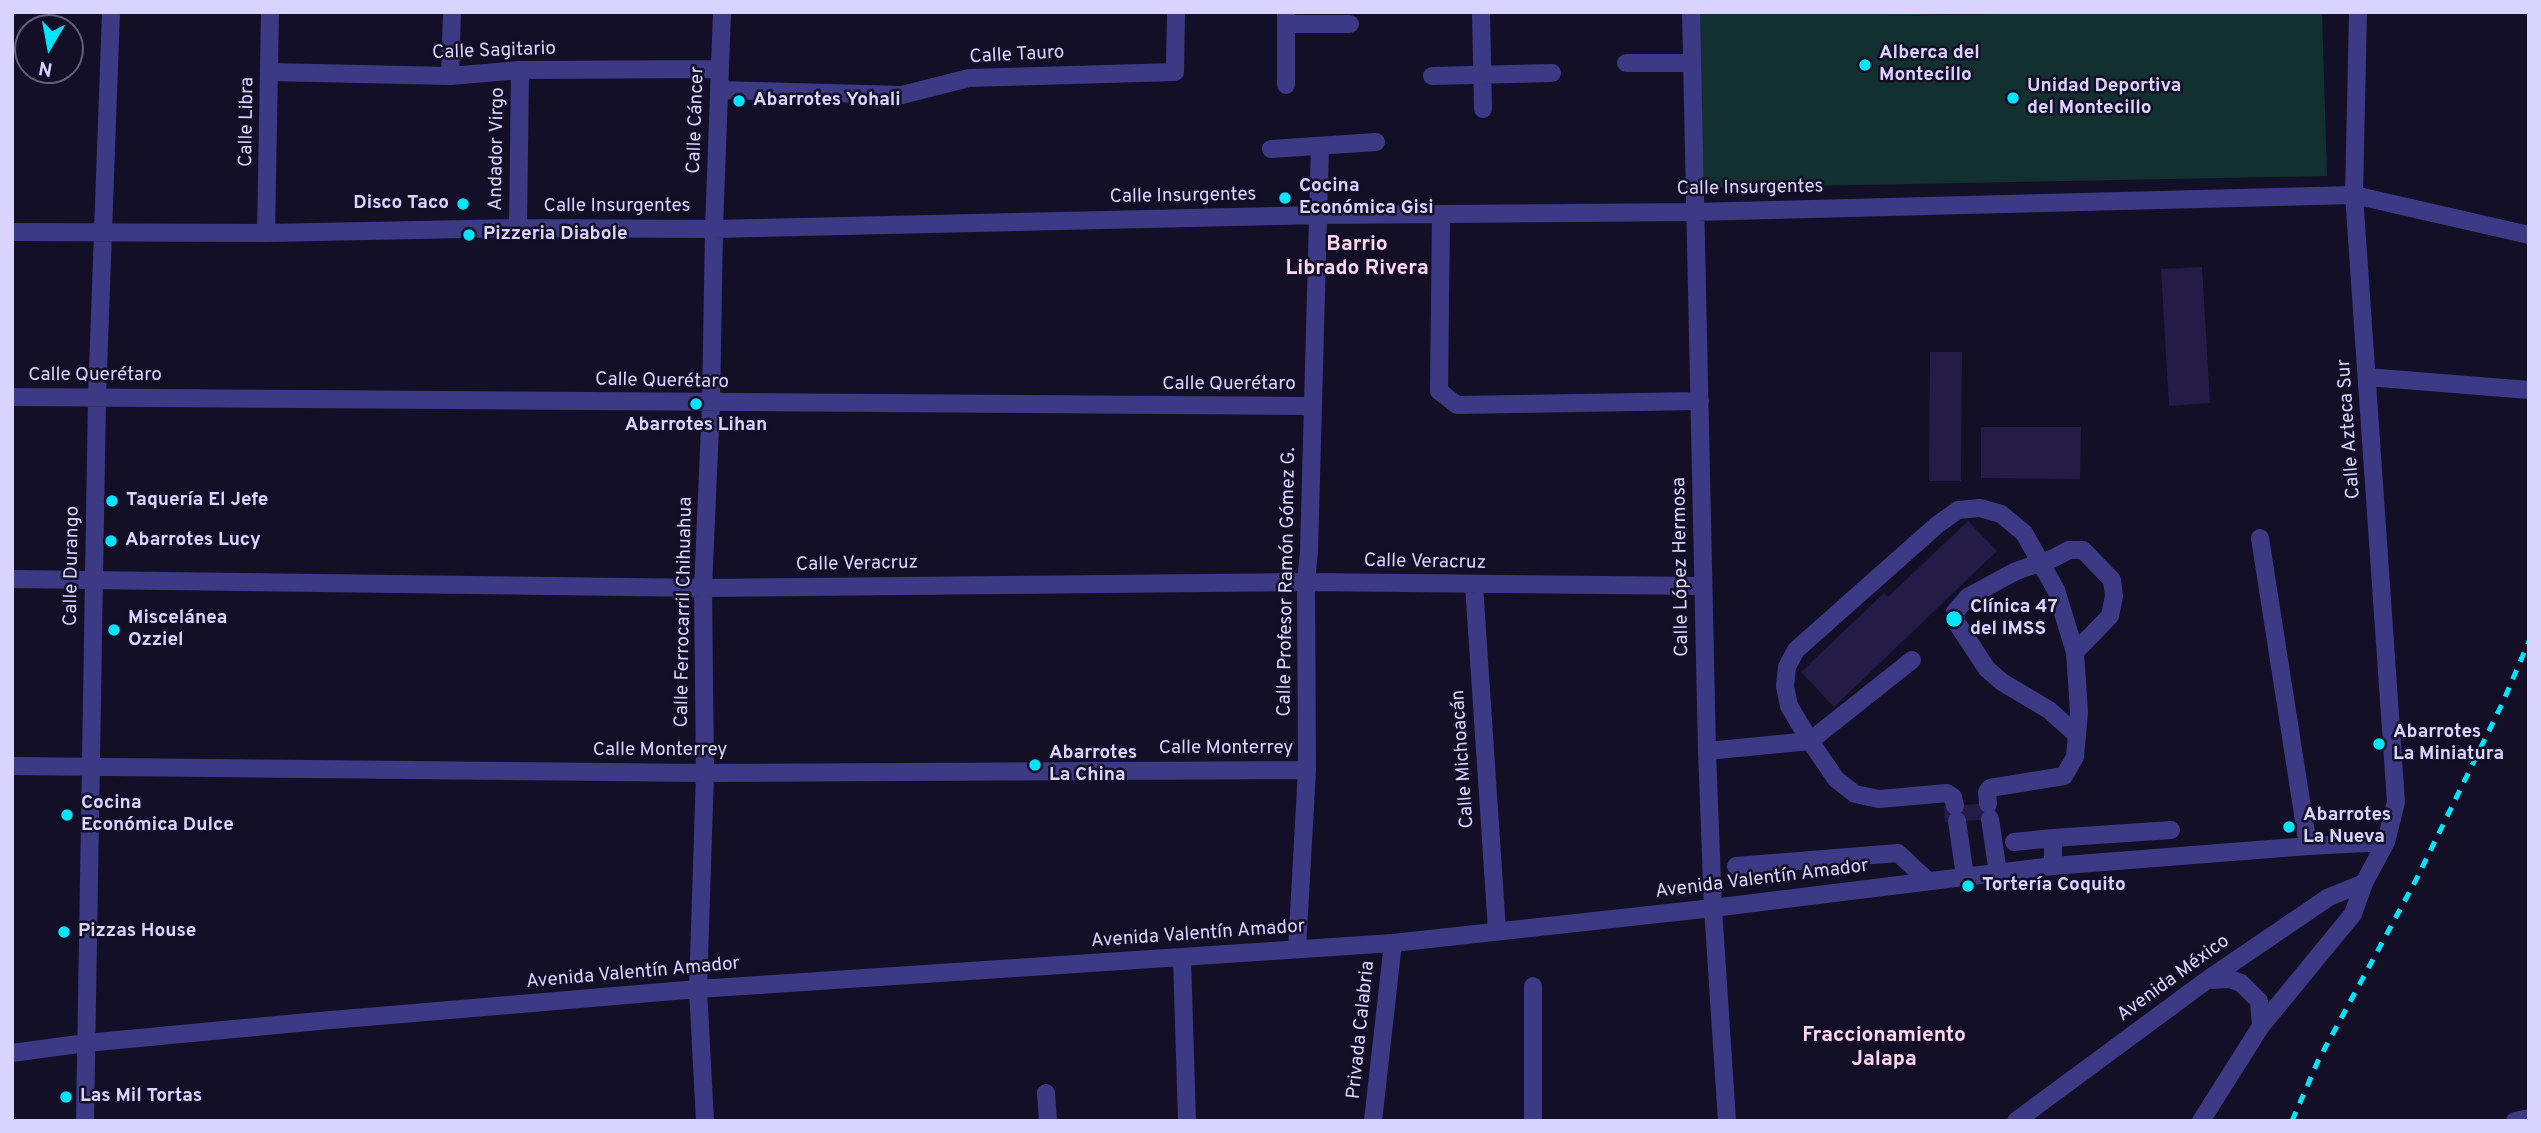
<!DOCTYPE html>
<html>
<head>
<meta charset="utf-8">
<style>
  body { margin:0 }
  #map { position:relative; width:2541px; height:1133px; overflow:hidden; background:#130f26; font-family:Overpass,sans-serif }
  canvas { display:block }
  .frame { position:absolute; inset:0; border:14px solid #d9d4ff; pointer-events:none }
  .north { position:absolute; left:14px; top:14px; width:70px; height:70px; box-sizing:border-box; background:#130f26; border:2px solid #625e7d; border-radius:50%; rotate:190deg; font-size:19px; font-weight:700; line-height:28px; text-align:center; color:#d9d4ff }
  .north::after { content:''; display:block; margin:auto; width:24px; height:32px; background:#00e5ff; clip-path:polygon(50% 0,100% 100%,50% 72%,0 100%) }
</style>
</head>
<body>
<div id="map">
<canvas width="2541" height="1133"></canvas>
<div class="frame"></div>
<div class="north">N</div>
</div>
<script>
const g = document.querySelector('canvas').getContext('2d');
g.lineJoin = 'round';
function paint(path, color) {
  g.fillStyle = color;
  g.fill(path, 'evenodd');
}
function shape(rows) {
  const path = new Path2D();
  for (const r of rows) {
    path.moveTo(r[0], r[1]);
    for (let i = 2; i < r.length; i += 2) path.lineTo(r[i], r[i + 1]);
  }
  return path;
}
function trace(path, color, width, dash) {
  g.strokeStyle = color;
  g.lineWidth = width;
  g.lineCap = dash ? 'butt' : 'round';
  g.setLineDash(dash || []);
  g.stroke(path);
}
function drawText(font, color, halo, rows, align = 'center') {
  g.font = font + ' Overpass,sans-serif';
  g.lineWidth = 5;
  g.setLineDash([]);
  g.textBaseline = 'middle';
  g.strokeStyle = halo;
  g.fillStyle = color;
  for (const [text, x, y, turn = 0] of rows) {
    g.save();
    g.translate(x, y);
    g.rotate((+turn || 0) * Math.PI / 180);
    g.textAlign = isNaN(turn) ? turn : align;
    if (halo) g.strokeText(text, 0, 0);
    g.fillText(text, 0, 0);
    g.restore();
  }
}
const green = shape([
  [1699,12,2021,12,1881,16,2124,12,2322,12,2327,176,1704,188]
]);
const building = shape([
  [2202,267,2210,403,2169,406,2161,269],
  [1930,352,1962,352,1961,481,1929,481],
  [1981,427,2081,427,2080,479,1981,478],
  [1968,521,1997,551,1834,707,1801,672,1884,593,1888,597],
  [1995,803,1996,819,1945,822,1944,806]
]);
const minor = shape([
  [1481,12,1483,109],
  [1691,12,1707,751,1713,908,1727,1121],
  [1287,24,1350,24],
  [1626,63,1690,63],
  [270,72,450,76,520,70,720,69],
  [450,76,452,12],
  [1432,76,1552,73],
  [1286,85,1286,12],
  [720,90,902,95,969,78,1175,72,1176,12],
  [1271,149,1376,142],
  [1441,214,1439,391,1457,405,1700,401],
  [518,228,520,70],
  [12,232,266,233,518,228,714,229,1320,215,1695,212,2354,195,2529,235],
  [266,233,270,12],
  [2367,377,2529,390],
  [12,397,1312,406],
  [2260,538,2308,846],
  [12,579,703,588,1306,582,1702,586],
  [1474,585,1497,930],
  [2075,652,2110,616,2114,596,2112,580,2083,550,2069,550,2054,558,2016,571,1968,597,1955,612,1956,622,1987,669,2002,682,2049,710,2077,735],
  [1912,660,1810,741,1836,779,1855,794,1879,799,1947,793,1953,797,1955,806],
  [1707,751,1810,741,1789,706,1785,686,1787,667,1796,650,1937,525,1958,510,1980,508,2001,514,2024,533,2056,590,2075,652,2079,712,2075,757,2064,776,1990,788,1987,792,1988,804],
  [12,766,705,773,1307,770],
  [1990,819,1998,873],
  [1957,821,1965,876],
  [2014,842,2053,838],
  [1736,866,1898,853,1928,881],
  [2053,866,2053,838,2171,830],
  [1297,949,1307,770,1306,582,1309,551,1320,146],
  [1182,958,1187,1121],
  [2208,980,2230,979,2241,983,2259,1001,2261,1026],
  [1533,986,1533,1121],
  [12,1053,86,1043,319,1021,698,989,1393,943,1713,908,2053,866,2308,846,2386,842],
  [1046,1093,1048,1121],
  [85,1121,97,397,111,12],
  [705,1121,698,989,705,773,703,588,711,404,714,229,722,12],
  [1373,1121,1393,943],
  [2016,1121,2207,980,2329,897,2364,883],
  [2201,1121,2261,1026,2353,914,2364,883,2386,842,2396,802,2354,195,2358,12],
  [2515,1121,2529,1118]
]);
const rail = shape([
  [2292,1121,2318,1061,2416,880,2503,702,2529,641]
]);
const markers = [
  [1865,65,7,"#00e5ff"],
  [2013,98,7,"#00e5ff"],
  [739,101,7,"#00e5ff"],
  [1285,198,7,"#00e5ff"],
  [463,204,7,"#00e5ff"],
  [469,235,7,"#00e5ff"],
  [696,404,7,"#00e5ff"],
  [112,501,7,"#00e5ff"],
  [111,541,7,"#00e5ff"],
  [1954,619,9,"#00e5ff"],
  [114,630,7,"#00e5ff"],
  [2379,744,7,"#00e5ff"],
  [1035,765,7,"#00e5ff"],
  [67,815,7,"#00e5ff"],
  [2289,827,7,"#00e5ff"],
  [1968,886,7,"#00e5ff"],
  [64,932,7,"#00e5ff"],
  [66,1097,7,"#00e5ff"]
];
const streetNames = [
  ["Calle Sagitario",494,52,-2],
  ["Calle Tauro",1017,56,-3],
  ["Calle Cáncer",697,120,-88],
  ["Calle Libra",248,122,-89],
  ["Andador Virgo",498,149,-89],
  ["Calle Insurgentes",1750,189,-1],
  ["Calle Insurgentes",1183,197,-1],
  ["Calle Insurgentes",617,207],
  ["Calle Querétaro",95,376],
  ["Calle Querétaro",662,382,1],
  ["Calle Querétaro",1229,385],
  ["Calle Azteca Sur",2350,429,-94],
  ["Calle Veracruz",1425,563,1],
  ["Calle Veracruz",857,565,-1],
  ["Calle Durango",73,566,-89],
  ["Calle López Hermosa",1682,567,-91],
  ["Calle Profesor Ramón Gómez G.",1288,582,-89],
  ["Calle Ferrocarril Chihuahua",685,612,-89],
  ["Calle Monterrey",1226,749],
  ["Calle Monterrey",660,751],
  ["Calle Michoacán",1464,759,-94],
  ["Avenida Valentín Amador",1762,880,-7],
  ["Avenida Valentín Amador",1198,935,-4],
  ["Avenida Valentín Amador",633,974,-5],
  ["Avenida México",2174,979,-36],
  ["Privada Calabria",1362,1030,-84]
];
const poiNames = [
  ["Alberca del",1879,54],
  ["Montecillo",1879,76],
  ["Unidad Deportiva",2027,87],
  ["del Montecillo",2027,109],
  ["Abarrotes Yohali",753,101],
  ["Cocina",1299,187],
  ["Económica Gisi",1299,209],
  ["Disco Taco",449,204,"right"],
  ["Pizzeria Diabole",483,235],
  ["Abarrotes Lihan",696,426,"center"],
  ["Taquería El Jefe",126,501],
  ["Abarrotes Lucy",125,541],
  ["Clínica 47",1970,608],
  ["del IMSS",1970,630],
  ["Miscelánea",128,619],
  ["Ozziel",128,641],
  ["Abarrotes",2393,733],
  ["La Miniatura",2393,755],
  ["Abarrotes",1049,754],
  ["La China",1049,776],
  ["Cocina",81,804],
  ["Económica Dulce",81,826],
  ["Abarrotes",2303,816],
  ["La Nueva",2303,838],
  ["Tortería Coquito",1982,886],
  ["Pizzas House",78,932],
  ["Las Mil Tortas",80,1097]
];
const neighbourhoodNames = [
  ["Barrio",1357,246],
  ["Librado Rivera",1357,270],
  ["Fraccionamiento",1884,1037],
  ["Jalapa",1884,1061]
];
paint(green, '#12302f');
paint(building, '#241b47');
trace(minor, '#3d3a85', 18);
trace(rail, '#00e5ff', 5, [10, 9]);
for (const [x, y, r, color] of markers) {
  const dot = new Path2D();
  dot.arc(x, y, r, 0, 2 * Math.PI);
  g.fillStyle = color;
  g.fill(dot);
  trace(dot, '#130f26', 2.5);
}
drawText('19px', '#d9d4ff', '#130f26', streetNames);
drawText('bold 19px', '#d9d4ff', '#130f26', poiNames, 'left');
drawText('bold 21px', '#ffd6f0', '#130f26', neighbourhoodNames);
</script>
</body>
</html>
